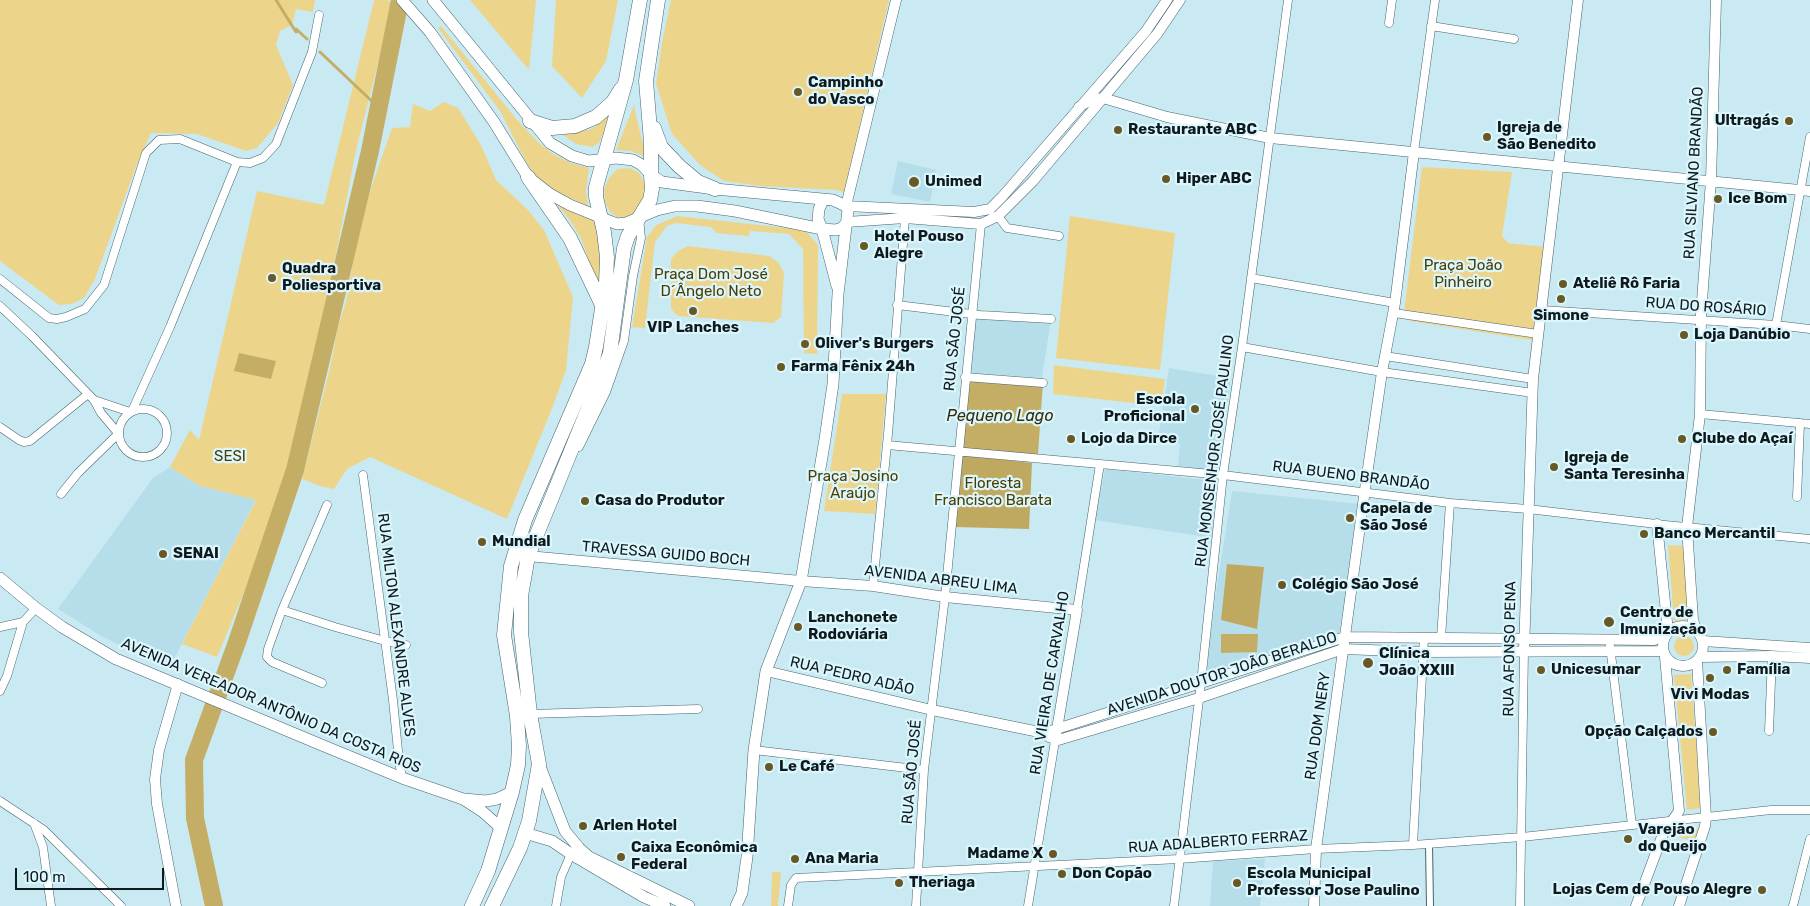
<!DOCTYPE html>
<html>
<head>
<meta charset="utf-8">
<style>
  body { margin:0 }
  #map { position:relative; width:1810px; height:906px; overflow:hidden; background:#c9eaf3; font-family:Rubik,sans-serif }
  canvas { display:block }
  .scale { position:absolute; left:15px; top:868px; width:149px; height:22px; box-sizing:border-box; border:2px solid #0e1a1d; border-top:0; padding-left:6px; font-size:15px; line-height:18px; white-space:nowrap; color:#0e1a1d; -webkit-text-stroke:4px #dcf6fd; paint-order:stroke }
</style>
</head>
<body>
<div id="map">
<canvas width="1810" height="906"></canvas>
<div class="scale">100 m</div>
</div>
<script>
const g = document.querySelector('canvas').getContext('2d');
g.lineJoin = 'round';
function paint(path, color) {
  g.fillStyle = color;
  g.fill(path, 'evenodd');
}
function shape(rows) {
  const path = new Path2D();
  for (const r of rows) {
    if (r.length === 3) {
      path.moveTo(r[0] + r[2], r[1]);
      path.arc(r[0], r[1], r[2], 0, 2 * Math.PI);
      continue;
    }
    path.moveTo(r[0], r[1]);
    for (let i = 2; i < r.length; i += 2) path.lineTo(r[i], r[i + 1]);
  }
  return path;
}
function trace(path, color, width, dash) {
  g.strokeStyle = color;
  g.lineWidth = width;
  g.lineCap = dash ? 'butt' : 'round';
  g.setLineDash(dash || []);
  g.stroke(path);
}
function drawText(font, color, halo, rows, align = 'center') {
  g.font = font + ' Rubik,sans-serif';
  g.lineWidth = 4.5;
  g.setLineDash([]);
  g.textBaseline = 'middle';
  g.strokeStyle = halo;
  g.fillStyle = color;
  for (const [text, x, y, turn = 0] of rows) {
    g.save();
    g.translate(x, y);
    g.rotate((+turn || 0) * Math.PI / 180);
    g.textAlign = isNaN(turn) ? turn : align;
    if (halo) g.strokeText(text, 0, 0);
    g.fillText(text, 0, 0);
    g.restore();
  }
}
const built = shape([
  [898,161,936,170,930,202,891,194],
  [971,314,1051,319,1042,378,970,373],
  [1169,368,1231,378,1218,471,1178,466,1180,444,1158,439],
  [170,467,200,486,256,499,169,669,101,636,58,609,153,478],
  [1105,469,1216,481,1213,538,1095,520],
  [1232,491,1361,504,1339,636,1210,677,1206,673,1216,592],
  [1265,859,1260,906,1210,906,1213,861]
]);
const green = shape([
  [0,0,315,0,313,12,296,9,292,25,280,31,276,45,293,85,278,123,257,148,246,151,197,134,151,133,137,164,95,279,84,298,72,304,59,305,0,261],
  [374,0,388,0,393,4,356,150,322,327,292,457,260,554,217,657,182,644,256,500,200,486,170,467,190,430,199,440,257,191,324,205],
  [470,0,536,0,529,70],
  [556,0,618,0,606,61,582,98,552,66],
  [671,0,889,0,844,192,836,190,760,186,724,181,700,165,672,134,656,84,662,43],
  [441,26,518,121,539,143,553,154,571,163,589,168,586,191,588,206,561,194,546,185,535,175,526,162,500,111,438,28],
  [444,102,458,108,481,145,496,180,527,209,544,230,573,297,566,370,553,406,507,519,370,457,347,469,334,489,320,486,302,479,331,364,337,330,346,302,361,217,392,128,410,127,413,104,430,111],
  [634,105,635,111,646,157,631,151,616,150],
  [610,111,605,129,599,143,592,147,576,144,559,132,571,133,592,129,603,120],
  [1422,167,1512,172,1502,236,1508,243,1545,247,1532,340,1410,321,1404,312],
  [630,168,639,173,644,182,644,198,633,216,625,218,617,217,610,212,605,202,604,189,609,178,617,169],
  [555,202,595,219,600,255,601,295,581,238,569,219],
  [677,216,805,230,818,245,817,354,804,353,803,249,789,234,750,231,749,236,716,233,711,227,675,223,667,226,655,242,645,328,632,327,647,237,656,225],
  [1070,216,1175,233,1160,370,1056,358],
  [688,246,769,256,778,262,784,273,781,317,773,323,678,316,671,309,671,259,678,251],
  [1054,365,1165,379,1161,406,1053,394],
  [842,394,886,394,875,514,824,511],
  [1668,545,1684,546,1688,620,1674,621],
  [1684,646,10],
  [1691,674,1701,808,1687,810,1674,675],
  [1669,829,1700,829,1696,843,1668,833],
  [772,872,781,872,778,906,771,906]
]);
const forest = shape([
  [961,455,1032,463,1029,529,955,527],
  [1227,564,1264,567,1257,629,1221,620]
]);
const water = shape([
  [239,353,276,361,271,379,234,371],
  [965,377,1043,383,1038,454,958,451],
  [1221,634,1258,634,1257,652,1221,653]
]);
const stream = shape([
  [276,0,296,32],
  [296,29,307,39],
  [320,52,378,107]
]);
const river = shape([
  [214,906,195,818,194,760,237,642,295,470,370,151,400,0]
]);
const pedestrian = shape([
  [1429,844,1430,906]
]);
const minor = shape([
  [1389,23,1392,0],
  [1431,26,1514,39],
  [1414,152,1435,0],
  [998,216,1007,228,1059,236],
  [1251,278,1395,303],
  [0,279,49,318,57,319,66,317,85,309,104,285,146,153,159,140,180,139,237,162,250,163,263,158,276,144,312,52,319,15],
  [897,305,980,315,1051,319],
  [0,306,32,336,94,400,101,413,118,433],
  [1541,310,1776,325,1810,329],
  [1394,313,1538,334],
  [1776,325,1810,137],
  [1242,347,1382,372,1533,393],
  [1385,356,1533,379],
  [965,377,1043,383],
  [94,400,130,412],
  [143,433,24],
  [132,411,170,327,237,162],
  [1700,414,1810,424],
  [0,427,19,440,24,442,30,441,88,394],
  [887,445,1223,475,1450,503,1528,509,1665,525,1810,539],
  [579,447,606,392,624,341,633,276,641,238,639,219],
  [363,475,393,700,399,761,402,778],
  [61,494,78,473,118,434],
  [1797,497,1800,423],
  [873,586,888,434,905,218],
  [282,610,335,627,385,641,406,645],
  [1077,610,1100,464],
  [0,627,23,622,36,608],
  [1441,638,1450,503],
  [1610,646,1632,825],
  [322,683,272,662,267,657,268,649,282,610,327,505],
  [0,691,7,676,23,622],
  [530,714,698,709],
  [1769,731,1772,656],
  [754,750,924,770],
  [0,801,44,830,121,906],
  [34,823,43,847,51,906],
  [1413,845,1424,638],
  [556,906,561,877,571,854],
  [788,906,791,885,796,878,1179,859,1316,849,1413,845,1522,837,1771,810,1810,810],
  [916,906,924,770,945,597,981,224],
  [1028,906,1055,741],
  [1174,906,1201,683,1223,475,1242,347,1288,0],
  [1520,906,1524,651],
  [1793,906,1810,839]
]);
const tertiary = shape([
  [896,0,846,206,974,212,990,209,1002,197,1146,31,1167,0],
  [1079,107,1089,101,1103,98,1167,117,1270,138,1810,191],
  [847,222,905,218,981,224,998,216,1033,181,1103,98,1157,34,1180,0],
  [1657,524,1667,622,1667,633],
  [528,556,801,581,873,586,945,597,1077,610,1055,741],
  [1683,646,20],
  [1696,630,1693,620,1687,527,1700,414,1701,314,1711,181,1716,0],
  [1703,641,1810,648],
  [1524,651,1533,379,1578,0],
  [1700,657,1772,656,1810,658],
  [766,671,932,710,1044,733,1049,737],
  [1044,733,1345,637,1654,640,1664,637],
  [1055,741,1199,698,1343,649,1423,652,1663,651],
  [176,906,157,804,155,779,159,750,178,684],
  [1314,906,1316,849,1366,482,1382,372,1395,303,1414,152],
  [1636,906,1663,834,1679,811,1665,657],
  [1679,906,1705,826,1706,817,1697,660]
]);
const secondary = shape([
  [402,0,430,32,494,122,528,177,550,194,570,205,617,224,626,223,657,210,675,206,697,206,735,211,822,229,836,230,842,228,847,222],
  [433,0,550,143,572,156,589,161,616,158,633,160,642,165,651,175,662,182,715,189,833,200,846,206,848,210,838,294,833,384,825,439,801,581,766,671,754,750,747,857,742,893,736,906],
  [823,200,819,209,818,219,822,229,837,286],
  [0,578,36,608,62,627,116,659,324,746,402,778,463,799,483,812,501,828],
  [539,764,565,831,579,848,589,857,689,906],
  [464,799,486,801,497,799,512,792],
  [525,833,552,841,571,854,644,897,665,906]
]);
const trunk = shape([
  [530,121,552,128,575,126,596,117,613,102,621,89],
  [654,128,661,147,679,166,698,182,715,189],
  [528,177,570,238,603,307],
  [472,906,488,871,512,792,518,765,519,746,517,716,504,635,511,566,525,520,592,364,596,347,606,283,607,257,604,232,596,197,596,187,626,80,640,0],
  [492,906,520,848,529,821,539,764,530,714,521,632,521,596,528,556,604,370,610,353,624,248,628,236,650,200,652,189,651,175,651,142,646,81,658,0]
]);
const markers = [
  [798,92,5,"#675825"],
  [1789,121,5,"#675825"],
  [1118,130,5,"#675825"],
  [1487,137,5,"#675825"],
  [1166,179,5,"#675825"],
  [914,182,6,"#675825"],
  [1718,199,5,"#675825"],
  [864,246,5,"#675825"],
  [272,278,5,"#675825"],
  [1563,284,5,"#675825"],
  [1561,299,5,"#675825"],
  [693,311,5,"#675825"],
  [1684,335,5,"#675825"],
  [805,344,5,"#675825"],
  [781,367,5,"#675825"],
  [1195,409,5,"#675825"],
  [1071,439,5,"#675825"],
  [1682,439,5,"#675825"],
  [1554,467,5,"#675825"],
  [585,501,5,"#675825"],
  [1350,518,5,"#675825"],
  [1644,534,5,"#675825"],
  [482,542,5,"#675825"],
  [163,554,5,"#675825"],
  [1282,585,5,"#675825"],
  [1609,622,6,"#675825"],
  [798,627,5,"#675825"],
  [1368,663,6,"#675825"],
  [1541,670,5,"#675825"],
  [1727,670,5,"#675825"],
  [1710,678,5,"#675825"],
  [1713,732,5,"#675825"],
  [769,767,5,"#675825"],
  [583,826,5,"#675825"],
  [1628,839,5,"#675825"],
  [1053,854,5,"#675825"],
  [621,857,5,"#675825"],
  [795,859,5,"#675825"],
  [1062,874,5,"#675825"],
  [899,883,5,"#675825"],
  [1237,883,5,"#675825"],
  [1762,890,5,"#675825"]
];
const poiNames = [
  ["Campinho",808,83],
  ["do Vasco",808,100],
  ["Ultragás",1779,121,"right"],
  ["Igreja de",1497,128],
  ["São Benedito",1497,145],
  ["Restaurante ABC",1128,130],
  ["Hiper ABC",1176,179],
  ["Unimed",925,182],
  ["Ice Bom",1728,199],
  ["Hotel Pouso",874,237],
  ["Alegre",874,254],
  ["Quadra",282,269],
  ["Poliesportiva",282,286],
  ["Ateliê Rô Faria",1573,284],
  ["Simone",1561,316,"center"],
  ["VIP Lanches",693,328,"center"],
  ["Loja Danúbio",1694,335],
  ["Oliver's Burgers",815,344],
  ["Farma Fênix 24h",791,367],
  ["Escola",1185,400,"right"],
  ["Proficional",1185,417,"right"],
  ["Lojo da Dirce",1081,439],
  ["Clube do Açaí",1692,439],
  ["Igreja de",1564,458],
  ["Santa Teresinha",1564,475],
  ["Casa do Produtor",595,501],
  ["Capela de",1360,509],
  ["São José",1360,526],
  ["Banco Mercantil",1654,534],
  ["Mundial",492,542],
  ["SENAI",173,554],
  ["Colégio São José",1292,585],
  ["Centro de",1620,613],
  ["Imunização",1620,630],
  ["Lanchonete",808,618],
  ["Rodoviária",808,635],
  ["Clínica",1379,654],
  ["João XXIII",1379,671],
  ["Unicesumar",1551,670],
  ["Família",1737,670],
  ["Vivi Modas",1710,695,"center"],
  ["Opção Calçados",1703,732,"right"],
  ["Le Café",779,767],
  ["Arlen Hotel",593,826],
  ["Varejão",1638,830],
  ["do Queijo",1638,847],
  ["Caixa Econômica",631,848],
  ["Federal",631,865],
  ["Madame X",1043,854,"right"],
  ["Ana Maria",805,859],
  ["Don Copão",1072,874],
  ["Escola Municipal",1247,874],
  ["Professor Jose Paulino",1247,891],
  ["Theriaga",909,883],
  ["Lojas Cem de Pouso Alegre",1752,890,"right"]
];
const streetNames = [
  ["RUA SILVIANO BRANDÃO",1694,173,-87],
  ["RUA DO ROSÁRIO",1706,307,4],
  ["RUA SÃO JOSÉ",955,339,-84],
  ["RUA MONSENHOR JOSÉ PAULINO",1215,451,-83],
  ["RUA BUENO BRANDÃO",1351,476,7],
  ["TRAVESSA GUIDO BOCH",666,554,5],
  ["AVENIDA ABREU LIMA",941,580,7],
  ["RUA MILTON ALEXANDRE ALVES",396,625,83],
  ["RUA AFONSO PENA",1510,649,-89],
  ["AVENIDA DOUTOR JOÃO BERALDO",1222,674,-18],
  ["RUA PEDRO ADÃO",852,676,13],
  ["RUA VIEIRA DE CARVALHO",1050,683,-81],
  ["AVENIDA VEREADOR ANTÔNIO DA COSTA RIOS",271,706,23],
  ["RUA DOM NERY",1318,726,-82],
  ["RUA SÃO JOSÉ",912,772,-85],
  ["RUA ADALBERTO FERRAZ",1218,842,-4]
];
const parkNames = [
  ["Praça João",1463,266],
  ["Pinheiro",1463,283],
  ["Praça Dom José",711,275],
  ["D´Ângelo Neto",711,292],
  ["SESI",230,457],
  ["Praça Josino",853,477],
  ["Araújo",853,494],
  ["Floresta",993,484],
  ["Francisco Barata",993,501]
];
const waterNames = [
  ["Pequeno Lago",1000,416]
];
paint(built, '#b6deea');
paint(green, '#ecd58b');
paint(forest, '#bfa960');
paint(water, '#c4ae65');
trace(stream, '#c4ae65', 3);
trace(river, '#c4ae65', 18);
trace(pedestrian, '#47646c', 8);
trace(minor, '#47646c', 9);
trace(tertiary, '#47646c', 11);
trace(secondary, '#47646c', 12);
trace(trunk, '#47646c', 15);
trace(pedestrian, '#fff', 6);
trace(minor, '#fff', 8);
trace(tertiary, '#fff', 10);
trace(secondary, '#fff', 11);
trace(trunk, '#fff', 14);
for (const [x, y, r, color] of markers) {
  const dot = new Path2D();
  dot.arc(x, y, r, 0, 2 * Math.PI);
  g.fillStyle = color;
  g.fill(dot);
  trace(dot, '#dcf6fd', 2);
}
drawText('bold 15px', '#0e1a1d', '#dcf6fd', poiNames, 'left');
drawText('15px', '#0e1a1d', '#dcf6fd', streetNames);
drawText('15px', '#4b3c00', '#dcf6fd', parkNames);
drawText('italic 16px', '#352c0a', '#dcf6fd', waterNames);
</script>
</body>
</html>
